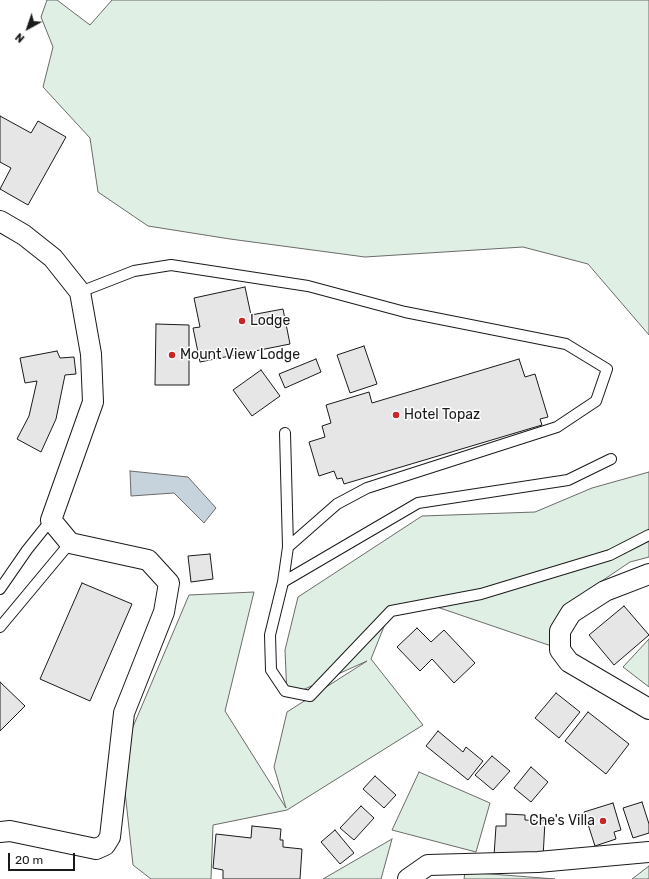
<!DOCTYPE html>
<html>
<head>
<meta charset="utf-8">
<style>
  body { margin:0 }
  #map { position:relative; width:649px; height:879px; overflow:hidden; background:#fff; font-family:Rubik,sans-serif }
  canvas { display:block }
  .north { position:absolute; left:8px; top:8px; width:40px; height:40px; -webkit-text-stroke:3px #fff; paint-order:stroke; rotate:220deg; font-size:11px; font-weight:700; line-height:16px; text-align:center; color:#1a1a1a }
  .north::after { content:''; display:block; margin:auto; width:14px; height:18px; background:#1a1a1a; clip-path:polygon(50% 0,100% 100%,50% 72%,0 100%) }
  .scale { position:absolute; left:8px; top:853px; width:67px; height:18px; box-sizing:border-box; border:2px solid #1a1a1a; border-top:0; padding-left:5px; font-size:12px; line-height:14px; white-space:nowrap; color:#1a1a1a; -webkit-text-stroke:3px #fff; paint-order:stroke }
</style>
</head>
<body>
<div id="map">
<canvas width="649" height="879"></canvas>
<div class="north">N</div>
<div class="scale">20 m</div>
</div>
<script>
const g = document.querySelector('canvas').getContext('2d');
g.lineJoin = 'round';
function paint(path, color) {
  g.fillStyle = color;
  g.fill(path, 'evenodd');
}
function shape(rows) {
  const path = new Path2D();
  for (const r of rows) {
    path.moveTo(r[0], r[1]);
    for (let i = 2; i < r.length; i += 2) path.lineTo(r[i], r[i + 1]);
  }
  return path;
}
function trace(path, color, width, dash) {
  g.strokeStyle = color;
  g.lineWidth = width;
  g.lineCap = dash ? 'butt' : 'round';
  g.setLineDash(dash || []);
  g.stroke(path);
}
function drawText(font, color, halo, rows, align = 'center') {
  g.font = font + ' Rubik,sans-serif';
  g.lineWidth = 3;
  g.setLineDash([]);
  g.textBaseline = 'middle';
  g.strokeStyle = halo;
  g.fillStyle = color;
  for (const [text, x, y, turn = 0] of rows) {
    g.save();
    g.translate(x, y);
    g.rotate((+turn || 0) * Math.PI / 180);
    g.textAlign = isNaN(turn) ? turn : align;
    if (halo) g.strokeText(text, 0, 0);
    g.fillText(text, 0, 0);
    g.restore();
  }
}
const green = shape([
  [47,0,57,0,90,25,112,0,649,0,649,335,588,264,523,247,365,257,230,239,148,226,98,192,90,138,43,87,53,47,41,17,47,0],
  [649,472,649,557,630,562,569,603,566,651,431,605,389,614,371,659,423,725,287,810,213,825,211,879,151,879,133,865,121,755,189,595,254,592,225,711,286,808,274,767,287,712,367,661,287,697,285,650,298,597,422,516,535,512,592,488,649,472],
  [649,639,649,687,623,667,649,639],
  [419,772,490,803,476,852,392,830,419,772],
  [392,839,381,879,323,879,392,839],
  [649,866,649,879,632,879,649,866],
  [465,872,555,879,464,879,465,872]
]);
const water = shape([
  [130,471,188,477,216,508,204,523,174,493,131,496,130,471]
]);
const building = shape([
  [0,116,31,133,38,121,66,137,28,205,0,189,11,168,0,162,0,116],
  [245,287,251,315,283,309,290,344,200,362,193,328,200,327,194,298,245,287],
  [156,324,189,325,189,385,155,385,156,324],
  [364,346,377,384,350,393,337,355,364,346],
  [57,351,60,358,74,357,76,374,65,375,56,419,41,452,17,439,29,416,37,381,25,383,20,358,57,351],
  [316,359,321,372,285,388,279,374,316,359],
  [519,359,525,377,535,374,548,417,540,419,542,425,344,484,342,478,337,479,334,471,319,476,309,442,325,437,322,426,331,423,326,405,369,392,372,403,519,359],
  [261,370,280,396,252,416,233,390,261,370],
  [210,554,213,579,191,582,188,556,210,554],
  [82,583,132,604,90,701,40,679,82,583],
  [624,606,649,635,614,665,589,635,624,606],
  [417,628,431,642,444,630,475,663,454,683,432,659,420,671,397,647,417,628],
  [0,682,25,706,0,731,0,682],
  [556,693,580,712,559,738,535,718,556,693],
  [588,712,629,744,606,774,565,741,588,712],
  [438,731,463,752,466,747,483,761,468,780,426,746,438,731],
  [492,756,510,771,493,790,475,775,492,756],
  [531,767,548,782,531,802,514,788,531,767],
  [375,776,396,795,384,808,363,789,375,776],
  [642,802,649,824,649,833,633,838,623,808,642,802],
  [613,803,621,830,614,832,616,839,595,846,584,812,613,803],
  [361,806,374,818,354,840,340,828,361,806],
  [506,814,525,815,525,820,545,821,543,858,494,856,496,826,506,826,506,814],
  [252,826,281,829,280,840,283,840,283,847,302,849,300,879,223,879,223,870,213,868,216,834,251,838,252,826],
  [335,830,354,853,340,864,321,842,335,830]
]);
const service = shape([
  [80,292,134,271,171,265,308,286,405,312,566,344,607,369,596,401,557,427,367,488,337,504,288,547],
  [285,433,288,547,283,582,270,635,271,670,285,691,310,696,391,611,481,594,610,555,649,535],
  [283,582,418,503,568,480,611,459],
  [0,589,27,550,51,520],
  [0,627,70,543]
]);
const minor = shape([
  [0,221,24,235,53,258,80,292,91,354,93,402,51,520,70,543,148,560,169,583,164,612,124,713,110,837,105,845,96,849,10,831,0,832],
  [649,574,605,591,571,613,560,631,560,650,569,662,649,709],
  [408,879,428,865,538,862,649,852]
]);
const markers = [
  [242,321,4,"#c62828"],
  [172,355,4,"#c62828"],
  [396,415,4,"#c62828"],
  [603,821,4,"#c62828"]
];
const poiNames = [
  ["Lodge",250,321],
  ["Mount View Lodge",180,355],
  ["Hotel Topaz",404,415],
  ["Che's Villa",595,821,"right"]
];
paint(green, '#e0efe3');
trace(green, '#6a6a6a', 1);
paint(water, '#c6d2dc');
trace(water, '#6a6a6a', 1);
paint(building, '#e6e6e6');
trace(building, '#1a1a1a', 1);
trace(service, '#1a1a1a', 12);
trace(minor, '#1a1a1a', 22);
trace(service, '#fff', 10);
trace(minor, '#fff', 20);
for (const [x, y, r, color] of markers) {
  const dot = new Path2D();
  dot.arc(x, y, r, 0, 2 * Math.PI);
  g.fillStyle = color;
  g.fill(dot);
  trace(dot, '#fff', 1.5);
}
drawText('14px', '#1a1a1a', '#fff', poiNames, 'left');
</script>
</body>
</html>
